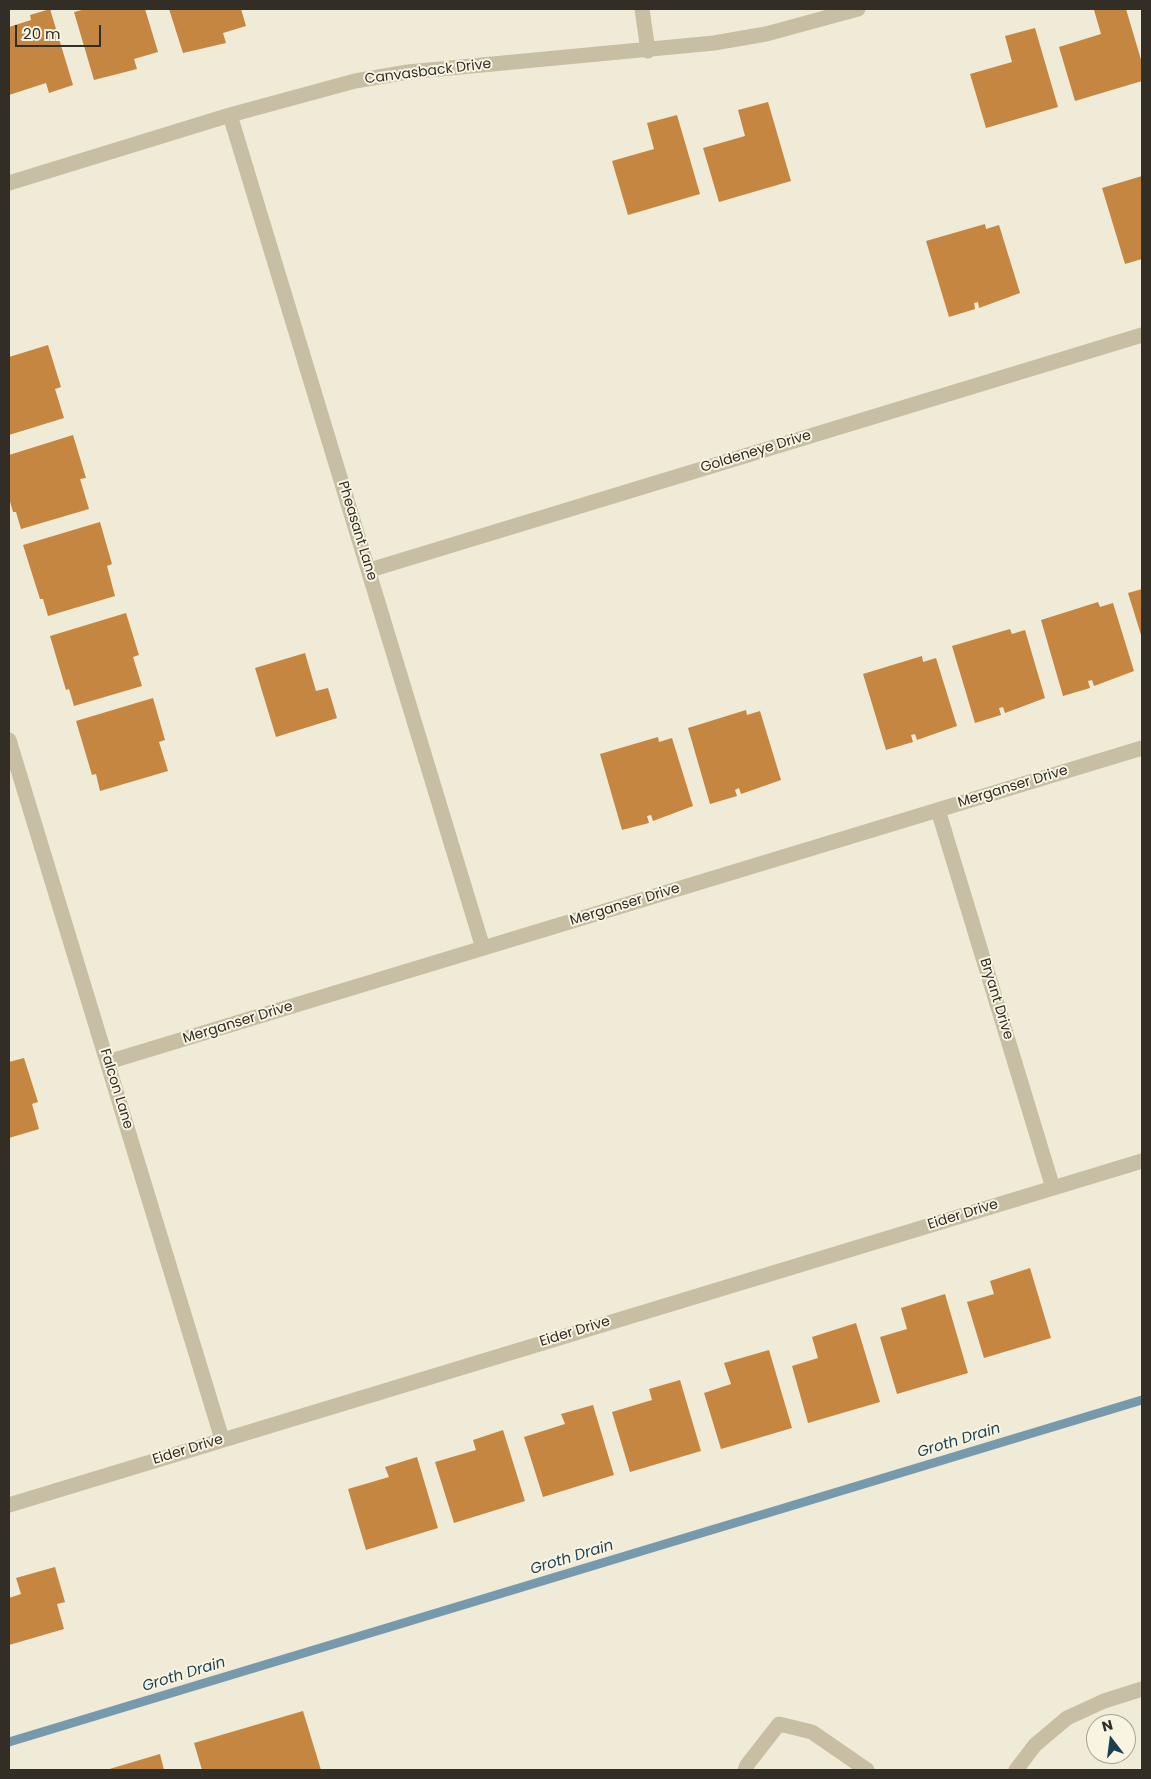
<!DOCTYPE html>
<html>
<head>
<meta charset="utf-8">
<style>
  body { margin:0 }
  #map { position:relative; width:1151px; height:1779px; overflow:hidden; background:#f0ebd6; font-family:Poppins,sans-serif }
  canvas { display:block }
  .frame { position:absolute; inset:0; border:10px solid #322d25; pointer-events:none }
  .north { position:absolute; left:1086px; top:1714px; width:50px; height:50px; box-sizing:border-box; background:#f8f4e2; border:1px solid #a9a496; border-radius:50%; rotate:345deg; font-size:14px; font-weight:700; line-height:20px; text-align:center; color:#322d25 }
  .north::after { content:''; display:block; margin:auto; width:18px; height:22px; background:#1c3f52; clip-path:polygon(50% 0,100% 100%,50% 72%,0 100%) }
  .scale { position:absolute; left:15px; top:25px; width:86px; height:22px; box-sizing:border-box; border:2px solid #322d25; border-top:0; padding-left:6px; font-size:15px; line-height:18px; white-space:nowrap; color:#322d25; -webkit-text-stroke:4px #f8f4e2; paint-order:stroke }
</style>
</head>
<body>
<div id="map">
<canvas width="1151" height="1779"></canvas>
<div class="frame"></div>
<div class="north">N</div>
<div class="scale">20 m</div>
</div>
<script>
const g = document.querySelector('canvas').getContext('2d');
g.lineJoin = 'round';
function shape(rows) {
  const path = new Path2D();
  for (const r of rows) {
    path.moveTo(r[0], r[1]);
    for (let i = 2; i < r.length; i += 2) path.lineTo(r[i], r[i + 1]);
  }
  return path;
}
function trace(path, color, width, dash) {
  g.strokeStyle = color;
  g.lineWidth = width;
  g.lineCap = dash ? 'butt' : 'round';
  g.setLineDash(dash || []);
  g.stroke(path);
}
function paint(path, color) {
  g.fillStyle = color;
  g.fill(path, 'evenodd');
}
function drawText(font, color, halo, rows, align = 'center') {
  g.font = font + ' Poppins,sans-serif';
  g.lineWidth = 4;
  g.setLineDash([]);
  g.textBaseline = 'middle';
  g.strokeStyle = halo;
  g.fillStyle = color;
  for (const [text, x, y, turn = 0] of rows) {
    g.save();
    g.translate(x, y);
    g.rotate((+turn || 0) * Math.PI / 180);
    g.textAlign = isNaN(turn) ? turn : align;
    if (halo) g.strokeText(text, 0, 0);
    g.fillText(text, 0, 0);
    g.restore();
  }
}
const stream = shape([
  [9,1742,1142,1400]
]);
const building = shape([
  [50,9,73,85,49,93,46,83,9,95,9,27,31,20,30,15],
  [86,9,145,9,158,52,134,59,137,69,94,80,74,12],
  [169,9,241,9,246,26,223,33,226,43,183,53],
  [1126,9,1142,63,1142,81,1075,101,1059,47,1101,34,1094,10],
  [1035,28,1058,107,986,128,970,74,1012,62,1005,36],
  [768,102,791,181,719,202,703,148,745,136,738,110],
  [677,115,700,194,628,215,612,161,654,149,647,123],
  [1142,176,1142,259,1125,264,1102,188],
  [985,224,986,229,999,225,1020,293,979,308,978,302,974,303,975,309,949,317,926,241],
  [48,345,61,387,55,389,64,418,9,435,9,357],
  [73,435,86,478,80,479,89,509,21,529,16,512,13,512,9,498,9,455],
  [100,522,112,564,107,566,115,596,48,616,43,599,40,599,23,545],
  [1142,589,1142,638,1128,593],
  [1098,602,1100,607,1113,603,1134,671,1094,686,1092,680,1088,681,1090,688,1063,696,1041,620],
  [126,613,139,655,133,657,142,686,74,706,69,689,66,690,50,636],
  [1010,629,1012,634,1025,630,1045,698,1005,713,1003,707,999,708,1001,715,975,723,952,646],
  [305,653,316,691,328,688,337,718,276,737,255,668],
  [922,656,923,662,936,658,957,726,917,740,915,734,911,735,913,742,886,750,863,674],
  [153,698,165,740,159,742,168,771,100,791,96,774,92,775,76,721],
  [746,710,747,715,760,711,781,780,741,794,739,788,735,790,737,796,710,804,688,728],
  [658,737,659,742,672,738,693,806,653,821,651,815,647,816,649,823,622,830,600,754],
  [24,1058,38,1102,32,1104,39,1129,9,1138,9,1062],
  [1030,1268,1051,1338,984,1358,967,1302,994,1294,990,1281],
  [945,1294,968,1373,897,1394,880,1337,907,1329,901,1308],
  [856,1323,880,1402,808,1423,792,1366,818,1358,812,1337],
  [769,1350,792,1428,721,1449,704,1393,731,1384,724,1363],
  [680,1380,701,1451,630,1472,612,1412,652,1400,649,1389],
  [593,1405,614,1475,543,1497,524,1437,565,1424,561,1414],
  [503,1430,525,1501,454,1523,435,1462,476,1450,473,1440],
  [417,1457,438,1528,366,1550,348,1489,389,1477,385,1467],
  [55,1567,65,1602,57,1604,64,1629,9,1645,9,1598,21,1594,16,1578],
  [303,1711,321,1770,202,1770,194,1743],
  [160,1754,164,1770,106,1770]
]);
const street = shape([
  [642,9,648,51],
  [230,115,483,948],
  [9,183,230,115,355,81,408,72,714,43,766,34,858,9],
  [370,570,1142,335],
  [9,740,222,1439],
  [938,810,1053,1188],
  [108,1062,1142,748],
  [9,1505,1142,1161],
  [745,1770,747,1765,779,1724,812,1732,867,1770],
  [1016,1770,1035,1745,1067,1718,1104,1701,1142,1689]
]);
const streetNames = [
  ["Canvasback Drive",428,72,-7],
  ["Goldeneye Drive",756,452,-17],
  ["Pheasant Lane",357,531,73],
  ["Merganser Drive",1013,787,-17],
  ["Merganser Drive",625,905,-17],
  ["Bryant Drive",996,999,73],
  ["Merganser Drive",238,1023,-17],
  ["Falcon Lane",116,1089,73],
  ["Eider Drive",963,1215,-17],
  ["Eider Drive",575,1332,-17],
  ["Eider Drive",188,1450,-17]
];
const waterNames = [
  ["Groth Drain",959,1441,-17],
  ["Groth Drain",572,1558,-17],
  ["Groth Drain",184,1675,-17]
];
trace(stream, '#769aac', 9);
paint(building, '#c48640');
trace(street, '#c7bea3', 15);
drawText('14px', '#322d25', '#f8f4e2', streetNames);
drawText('italic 15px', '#1c3f52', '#f8f4e2', waterNames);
</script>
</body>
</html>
